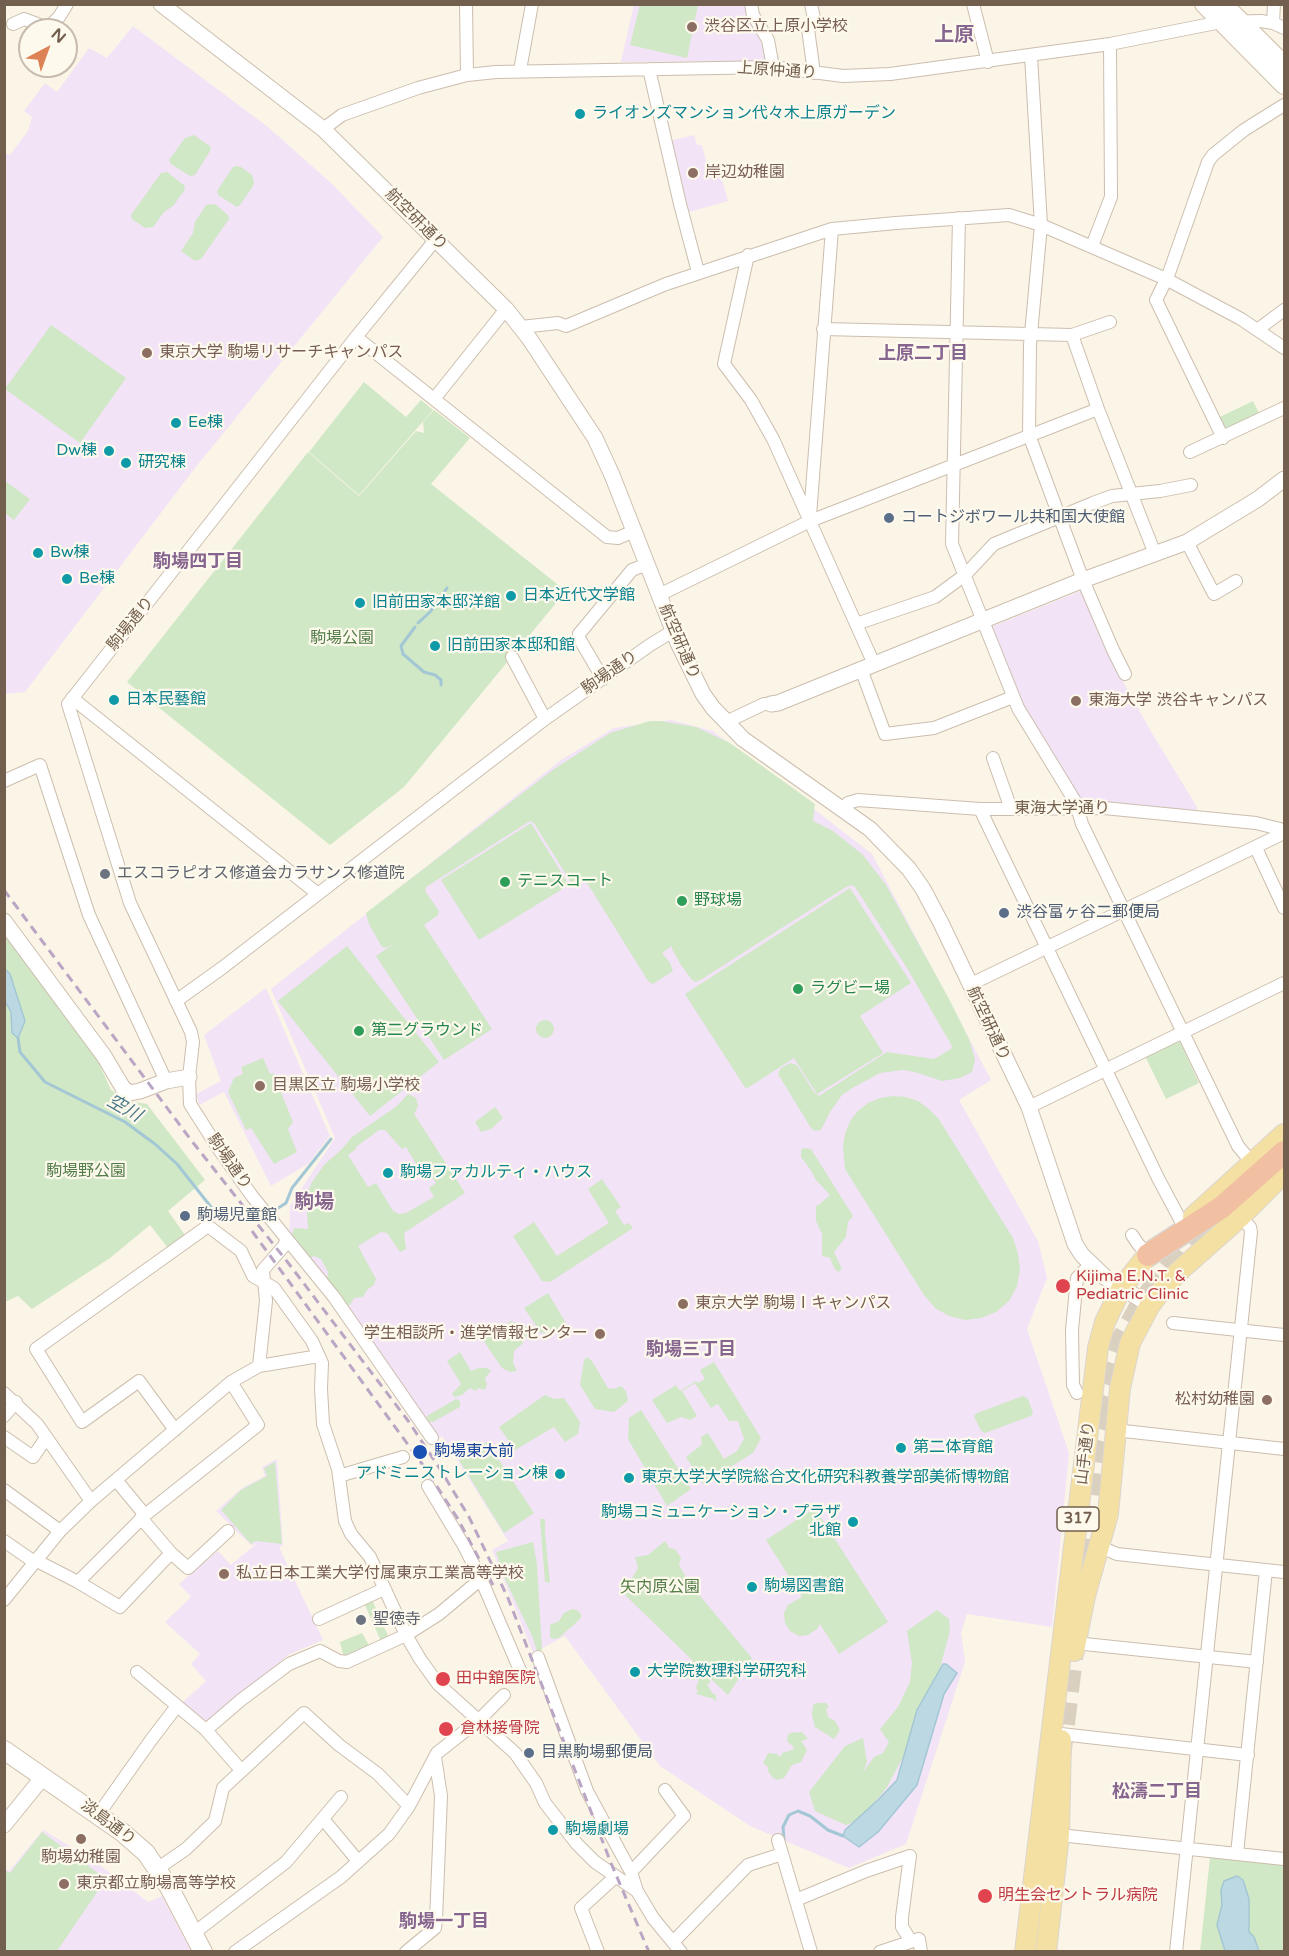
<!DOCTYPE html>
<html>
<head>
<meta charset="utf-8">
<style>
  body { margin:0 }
  #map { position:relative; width:1289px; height:1956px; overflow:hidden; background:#fbf5e7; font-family:"Varela Round",sans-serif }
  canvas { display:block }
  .frame { position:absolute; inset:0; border:6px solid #735f4d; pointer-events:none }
  .north { position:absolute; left:18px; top:18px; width:60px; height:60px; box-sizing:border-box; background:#fef9ed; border:2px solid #c6bbad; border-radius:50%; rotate:41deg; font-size:16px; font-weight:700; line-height:24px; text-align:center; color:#735f4d }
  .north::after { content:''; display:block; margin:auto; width:21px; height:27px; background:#dd8254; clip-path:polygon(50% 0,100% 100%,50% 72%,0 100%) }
</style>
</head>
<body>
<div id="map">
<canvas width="1289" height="1956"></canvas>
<div class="frame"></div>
<div class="north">N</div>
</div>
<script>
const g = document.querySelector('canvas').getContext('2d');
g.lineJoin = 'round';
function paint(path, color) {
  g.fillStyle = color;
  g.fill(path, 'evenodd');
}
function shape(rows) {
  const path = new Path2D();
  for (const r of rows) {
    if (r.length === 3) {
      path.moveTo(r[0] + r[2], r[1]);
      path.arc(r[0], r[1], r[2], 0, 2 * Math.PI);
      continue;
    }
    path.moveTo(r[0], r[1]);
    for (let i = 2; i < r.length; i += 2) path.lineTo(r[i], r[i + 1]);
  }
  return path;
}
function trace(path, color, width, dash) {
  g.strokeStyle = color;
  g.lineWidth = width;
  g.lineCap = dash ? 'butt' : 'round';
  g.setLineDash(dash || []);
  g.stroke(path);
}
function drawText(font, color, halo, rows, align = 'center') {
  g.font = font + ' "Varela Round","Noto Sans JP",sans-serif';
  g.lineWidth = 4.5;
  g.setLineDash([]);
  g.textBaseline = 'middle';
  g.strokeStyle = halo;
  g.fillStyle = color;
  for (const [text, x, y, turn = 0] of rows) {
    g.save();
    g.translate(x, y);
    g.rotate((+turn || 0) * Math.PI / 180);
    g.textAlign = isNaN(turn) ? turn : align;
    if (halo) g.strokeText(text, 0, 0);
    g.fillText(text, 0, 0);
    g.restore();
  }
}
const education = shape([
  [634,4,747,5,762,37,768,61,621,62],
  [133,26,268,127,332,184,383,237,195,468,25,692,5,694,4,152,10,155,28,131,32,117,24,111,45,83,57,92,89,48,107,58],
  [694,135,697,145,702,145,709,174,720,172,728,201,686,213,670,141],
  [1081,591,1120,676,1153,735,1197,807,1196,811,1130,804,1082,802,1021,705,991,627],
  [671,720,713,731,872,854,991,1080,959,1100,1038,1241,1047,1278,1027,1329,1069,1453,1052,1627,967,1614,961,1633,965,1662,906,1844,849,1868,750,1826,660,1766,565,1636,533,1653,492,1550,508,1541,442,1436,431,1443,289,1247,290,1206,335,1138,271,989,561,760,614,728],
  [266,988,330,1136,308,1164,271,1186,224,1092,199,1105,196,1094,221,1081,204,1035],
  [277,1459,283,1546,279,1547,323,1640,288,1655,207,1723,183,1702,206,1681,191,1664,200,1654,165,1622,191,1597,179,1584,218,1551,231,1565,256,1544,251,1545,216,1511,242,1488,265,1476,262,1467],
  [43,1830,93,1860,148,1902,162,1896,191,1951,5,1951,4,1868,9,1871]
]);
const green = shape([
  [640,5,698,5,687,58,630,45],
  [194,135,211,147,210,151,195,175,190,176,171,164,169,160,185,138],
  [236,166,241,167,252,175,254,182,253,186,240,205,237,207,218,195,217,191,233,167],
  [167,172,185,186,184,191,173,206,164,212,153,227,145,228,132,219,131,215,161,173],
  [215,204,228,215,229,219,201,259,195,261,181,251,193,233,195,222,206,205],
  [51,325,126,378,80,443,5,389],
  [364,382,406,417,421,400,433,410,359,495,309,452],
  [1253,401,1260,415,1226,431,1220,417],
  [434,410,470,438,431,484,566,591,404,787,330,845,127,682,308,452,359,496,416,431,424,433,423,422],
  [5,481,30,499,14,520,5,513],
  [650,721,661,721,696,727,730,743,815,804,813,821,833,831,863,855,886,885,948,997,969,1039,975,1059,972,1072,960,1078,942,1081,915,1072,903,1070,880,1073,854,1087,842,1095,830,1112,821,1130,815,1131,811,1128,778,1074,781,1068,790,1063,797,1065,814,1092,819,1096,887,1052,934,1059,951,1049,952,1046,907,968,855,887,851,885,846,887,702,979,696,982,692,980,681,965,672,949,672,946,662,953,670,963,673,971,653,984,648,981,589,886,585,881,572,881,572,884,534,823,530,821,426,887,425,891,439,911,438,915,424,925,492,1029,444,1060,376,956,395,943,386,948,382,947,369,924,366,913,554,769,610,733],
  [531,823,569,885,479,940,441,880],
  [850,888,911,983,860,1016,883,1053,817,1094,794,1058,746,1089,685,994],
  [4,934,97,1059,111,1090,129,1101,147,1104,205,1180,168,1211,185,1235,168,1248,150,1225,110,1258,32,1309,18,1296,5,1302],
  [347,946,439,1062,370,1116,278,1001],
  [545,1029,9],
  [1179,1040,1199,1083,1166,1099,1145,1056],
  [263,1058,270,1074,273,1073,293,1122,288,1129,297,1152,274,1164,251,1128,246,1130,228,1092,234,1078,243,1074,241,1067],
  [408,1094,416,1098,418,1106,414,1114,465,1193,404,1233,406,1249,400,1252,387,1233,381,1232,358,1246,376,1279,374,1285,367,1290,363,1297,354,1298,350,1305,347,1305,339,1297,337,1290,331,1287,327,1281,328,1272,321,1259,314,1256,310,1258,291,1237,294,1228,308,1229,306,1196,312,1182,324,1165,341,1150,352,1137,397,1106],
  [379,1130,385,1130,402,1149,406,1147,421,1172,427,1169,436,1183,429,1188,434,1197,406,1213,399,1214,393,1211,376,1183,368,1187,348,1155,356,1149,356,1147],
  [893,1096,906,1097,918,1101,929,1109,938,1118,1013,1238,1018,1254,1020,1270,1017,1286,1009,1301,996,1312,981,1318,965,1320,949,1316,935,1308,924,1295,845,1169,843,1146,845,1134,850,1121,858,1111,868,1103,880,1098],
  [495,1107,503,1118,491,1129,481,1132,475,1122],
  [804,1148,811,1149,853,1216,848,1222,846,1237,834,1252,842,1269,838,1272,834,1268,830,1258,822,1256,822,1234,816,1221,816,1206,820,1204,830,1195,816,1180,810,1169,801,1157,801,1150],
  [602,1179,621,1207,615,1211,624,1225,629,1223,633,1228,550,1282,542,1281,513,1236,534,1222,557,1256,609,1223,588,1189],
  [548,1293,570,1330,562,1335,554,1332,541,1333,524,1308],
  [511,1321,531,1329,522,1344,514,1351,513,1363,517,1371,510,1372,502,1368,483,1340],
  [460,1352,471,1371,479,1368,487,1368,491,1371,485,1378,487,1385,485,1390,479,1388,475,1391,470,1388,462,1395,454,1397,452,1394,461,1384,447,1361],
  [587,1357,592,1361,608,1388,614,1389,621,1386,626,1391,628,1401,614,1412,595,1409,580,1385,584,1360],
  [714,1362,761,1438,753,1453,703,1484,686,1457,699,1447,702,1444,701,1437,708,1433,724,1459,737,1451,744,1439,738,1421,729,1421,718,1404,711,1408,695,1383,682,1391,697,1416,690,1420,681,1417,667,1423,652,1400,676,1385,680,1391,696,1381,698,1383,705,1379,700,1370],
  [545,1395,554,1399,564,1398,580,1422,578,1434,565,1442,554,1427,515,1450,499,1427],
  [1023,1396,1028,1399,1033,1413,1031,1416,985,1433,981,1431,974,1416,977,1413],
  [456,1399,460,1401,460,1407,433,1422,428,1421,427,1416],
  [641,1410,691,1489,667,1506,628,1439,629,1418],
  [487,1442,534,1513,504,1533,459,1460],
  [275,1462,282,1544,256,1541,251,1544,221,1510,241,1490,267,1476,264,1468],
  [815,1508,888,1622,839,1654,820,1624,817,1629,808,1635,799,1636,790,1631,785,1623,784,1613,788,1605,802,1597,766,1540],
  [540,1519,545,1519,545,1534,550,1583,545,1582],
  [665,1541,669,1548,675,1549,681,1558,679,1565,690,1584,752,1658,728,1695,710,1678,710,1683,707,1684,712,1693,716,1695,716,1702,714,1699,696,1694,698,1691,696,1688,699,1680,698,1677,694,1680,686,1678,690,1667,687,1666,693,1661,623,1593,638,1568,635,1557,648,1555],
  [533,1542,537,1564,542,1650,537,1651,532,1636,504,1577,496,1552],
  [372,1600,389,1638,381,1641,364,1603],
  [572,1609,577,1610,581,1614,581,1618,559,1638,552,1639,550,1637,550,1625,559,1621,564,1613],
  [937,1610,949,1619,950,1631,938,1675,912,1740,887,1787,863,1818,846,1825,815,1811,809,1792,845,1746,863,1738,867,1762,863,1772,874,1757,883,1753,889,1742,880,1729,898,1707,910,1682,912,1663,907,1631],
  [362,1633,370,1647,344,1658,340,1642],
  [816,1703,826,1703,829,1707,826,1709,828,1717,835,1721,840,1730,834,1739,815,1727,812,1715,813,1705],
  [802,1732,808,1739,801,1741,807,1750,801,1762,792,1765,784,1778,777,1780,772,1777,768,1771,768,1767,763,1763,768,1753,778,1754,779,1757,782,1755,782,1753,792,1750,794,1747,787,1741,788,1735,790,1733],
  [42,1832,106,1879,57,1951,5,1951,5,1870,10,1873],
  [1210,1857,1284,1865,1283,1951,1200,1952]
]);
const water = shape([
  [5,969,10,974,25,1021,18,1038,12,1033,11,1012,5,1001,5,969],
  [943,1664,946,1664,957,1673,944,1694,917,1785,878,1832,859,1847,843,1836,845,1830,878,1800,897,1780,917,1710,943,1664],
  [1237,1876,1243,1880,1249,1899,1249,1932,1254,1937,1259,1951,1225,1951,1217,1925,1222,1905,1221,1890,1224,1881,1237,1876]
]);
const stream = shape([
  [418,623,430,612,447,588],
  [415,627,401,646,403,654,424,672,435,675,441,680,441,685],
  [18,1038,20,1052,45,1082,125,1122,155,1144,177,1164,215,1212],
  [272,1212,286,1203,292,1188,331,1139],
  [784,1839,783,1827,789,1815,798,1811,810,1816,828,1830,843,1836]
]);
const motorwayTunnel = shape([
  [1094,1415,1122,1340,1142,1303,1205,1222],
  [1060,1757,1092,1492,1098,1453,1113,1399]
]);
const minor = shape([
  [466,4,467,75],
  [751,4,753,15,768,40,773,67],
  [811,4,815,23,808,29,814,73],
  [973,4,988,62],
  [1273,23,1274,4],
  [13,24,24,19,48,28,59,17,67,4],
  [1031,56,1041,225,1030,345,1029,435,1083,580,1113,650,1125,674],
  [649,69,680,204,698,272],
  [520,70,532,4],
  [323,129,342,115,418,88,467,75,496,72,773,67,843,76,890,74,1110,44,1221,22,1261,21,1273,23,1284,28],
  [959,218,952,544,1018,708,1076,803,1082,824,1238,1146,1253,1164],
  [1092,246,1111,197,1110,44],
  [748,255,724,364,751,400,773,439,874,664],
  [521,327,558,323,566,326,666,284,832,229,896,223,1009,215,1041,225,1166,279,1241,319,1284,348],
  [823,329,1072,335,1110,322],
  [1257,330,1284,310],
  [1072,335,1098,409,1155,554],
  [356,337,607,537,618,538,634,531],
  [434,399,506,309],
  [1223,438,1156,300,1168,276,1208,162,1213,155,1244,130,1284,105],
  [1190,452,1284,408],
  [810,516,832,229],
  [1187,542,1214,594,1236,581],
  [659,595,810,521,1098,409],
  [856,624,935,597,965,575,994,544,1093,503,1112,496,1160,491,1191,485],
  [512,657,545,719],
  [861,669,885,734,934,728,1013,697],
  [603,679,579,638,579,634,632,570,647,564],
  [72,698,318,894],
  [726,722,764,704,771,704],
  [993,758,1011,809],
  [4,781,40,765,89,915,166,1081],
  [980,809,1158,1178,1183,1225,1190,1229],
  [843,810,848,803,858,800,980,809,1104,808,1256,823,1284,830],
  [1256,848,1284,908],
  [969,985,1284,833],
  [176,1001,222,968,545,719,650,645,673,631],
  [1029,1107,1284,983],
  [1132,1235,1138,1244,1148,1255],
  [1173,1323,1284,1335],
  [259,1366,266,1301,263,1270,283,1247,287,1240],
  [4,1393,37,1424,91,1501],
  [1077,1393,1073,1385,1072,1330,1077,1278,1090,1265],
  [4,1416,16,1402],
  [175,1430,139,1381,82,1422,36,1349,208,1226,241,1251,253,1276,274,1288,312,1341,322,1363,321,1389,323,1424,338,1469,345,1521,351,1534,370,1557,406,1635,420,1659,438,1684,515,1753,536,1783,545,1803,577,1844,595,1862,637,1891],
  [1115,1430,1284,1449],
  [4,1437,33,1457,46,1438],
  [432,1438,334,1297,252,1196,218,1148,190,1104,189,1077,193,1042,191,1032,130,903,68,704,356,337,436,239],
  [339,1476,403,1457],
  [116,1480,145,1515],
  [428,1486,464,1546,481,1579,522,1675],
  [4,1490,60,1531],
  [1102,1539,1105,1549,1117,1554,1284,1572],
  [4,1541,30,1559,37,1561,78,1582,120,1607,171,1553,141,1518],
  [171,1553,188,1568,228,1531],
  [78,1582,145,1515,258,1425,231,1382],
  [4,1600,60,1531,91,1501,231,1382,259,1366,319,1356],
  [319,1619,384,1589],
  [1075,1643,1257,1662],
  [538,1657,587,1791,631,1872,637,1891,653,1918,681,1952],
  [137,1672,206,1730,241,1770],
  [206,1730,241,1700,289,1664,320,1651,339,1661,347,1662,406,1635,439,1614,481,1579],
  [1061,1734,1248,1755],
  [98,1815,151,1740,177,1706],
  [323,1819,358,1861],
  [1059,1835,1284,1859],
  [778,1840,811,1952],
  [1237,1854,1266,1570],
  [157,1869,186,1849,215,1821,223,1788,304,1713,339,1745,378,1774,409,1806],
  [631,1872,684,1816,665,1790],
  [796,1900,866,1871,910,1856,902,1917,902,1927,911,1941],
  [194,1933,286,1862,341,1797],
  [674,1941,748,1865,782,1854],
  [235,1952,341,1877,389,1834,409,1806,437,1753,479,1720,504,1695],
  [406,1952,435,1928,436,1920,441,1796,435,1757],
  [598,1952,581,1908,615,1877],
  [880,1952,919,1939,921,1952],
  [1176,1952,1251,1232,1250,1227,1240,1217]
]);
const tertiary = shape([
  [161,4,323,129,506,309,529,338,595,438,612,475,678,643,703,694,713,708,743,739,870,829,909,869,923,889,941,923,1029,1107,1075,1244,1082,1255,1106,1278,1150,1305],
  [771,704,778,703,1083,580,1187,542,1258,499,1284,479],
  [4,921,104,1056,123,1088,130,1093,140,1091,166,1081,189,1077],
  [4,1825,43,1777]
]);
const secondary = shape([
  [1204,4,1284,85],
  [1223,4,1284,65],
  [4,1750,122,1832,146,1853,169,1887,203,1952]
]);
const primary = shape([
  [1193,1217,1284,1134],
  [1074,1651,1085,1596,1108,1514,1120,1388,1130,1343,1150,1305,1161,1291,1178,1272,1240,1217,1284,1173],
  [1025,1952,1098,1348,1105,1322,1121,1289,1142,1262,1159,1246],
  [1046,1952,1059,1835,1061,1740]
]);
const motorway = shape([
  [1148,1255,1222,1207,1284,1152]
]);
const rail = shape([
  [4,890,191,1140,289,1264,409,1422,440,1469,469,1517,508,1598,611,1863,649,1952],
  [252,1231,425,1468,458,1519,493,1585]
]);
const markers = [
  [692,27,6,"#8d6e63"],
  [580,114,6,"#0f9aa8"],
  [693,173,6,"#8d6e63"],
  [147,353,6,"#8d6e63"],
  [176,423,6,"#0f9aa8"],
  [109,451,6,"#0f9aa8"],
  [126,463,6,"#0f9aa8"],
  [889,518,6,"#5c6f8a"],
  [38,553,6,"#0f9aa8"],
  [67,579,6,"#0f9aa8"],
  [511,596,6,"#0f9aa8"],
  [360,603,6,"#0f9aa8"],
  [435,646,6,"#0f9aa8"],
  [114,700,6,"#0f9aa8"],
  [1076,701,6,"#8d6e63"],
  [105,874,6,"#6b7280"],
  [505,882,6,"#2e9e5b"],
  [682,901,6,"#2e9e5b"],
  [1004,913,6,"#5c6f8a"],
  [798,989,6,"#2e9e5b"],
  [359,1031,6,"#2e9e5b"],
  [260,1086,6,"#8d6e63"],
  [388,1173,6,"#0f9aa8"],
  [185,1216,6,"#5c6f8a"],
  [1063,1286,8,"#e0444e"],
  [683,1304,6,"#8d6e63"],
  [600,1334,6,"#8d6e63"],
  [1267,1400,6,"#8d6e63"],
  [901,1448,6,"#0f9aa8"],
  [420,1452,8,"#1a4fb4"],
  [560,1474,6,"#0f9aa8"],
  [629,1478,6,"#0f9aa8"],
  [853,1522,6,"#0f9aa8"],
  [224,1574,6,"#8d6e63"],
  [752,1587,6,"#0f9aa8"],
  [361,1620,6,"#6b7280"],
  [635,1672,6,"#0f9aa8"],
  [443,1679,8,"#e0444e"],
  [446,1729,8,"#e0444e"],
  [529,1753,6,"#5c6f8a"],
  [553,1830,6,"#0f9aa8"],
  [81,1839,6,"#8d6e63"],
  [64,1884,6,"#8d6e63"],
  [985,1896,8,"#e0444e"]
];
const shields = [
  [1078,1519,42]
];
const shieldNames = [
  ["317",1078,1519]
];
const educationNames = [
  ["渋谷区立上原小学校",704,27],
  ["岸辺幼稚園",705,173],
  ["東京大学 駒場リサーチキャンパス",159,353],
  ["東海大学 渋谷キャンパス",1088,701],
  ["目黒区立 駒場小学校",272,1086],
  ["東京大学 駒場Ⅰキャンパス",695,1304],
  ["学生相談所・進学情報センター",588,1334,"right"],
  ["松村幼稚園",1255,1400,"right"],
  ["私立日本工業大学付属東京工業高等学校",236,1574],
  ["駒場幼稚園",81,1858,"center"],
  ["東京都立駒場高等学校",76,1884]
];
const streetNames = [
  ["上原仲通り",777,71,4],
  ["航空研通り",416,220,45],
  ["駒場通り",131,624,-51],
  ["航空研通り",679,642,67],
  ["駒場通り",610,673,-35],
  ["東海大学通り",1062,809],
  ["航空研通り",988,1024,65],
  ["駒場通り",229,1162,55],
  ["山手通り",1086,1453,-83],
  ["淡島通り",108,1823,37]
];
const cultureNames = [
  ["ライオンズマンション代々木上原ガーデン",592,114],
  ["Ee棟",188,423],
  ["Dw棟",97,451,"right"],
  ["研究棟",138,463],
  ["Bw棟",50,553],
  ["Be棟",79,579],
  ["日本近代文学館",523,596],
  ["旧前田家本邸洋館",372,603],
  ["旧前田家本邸和館",447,646],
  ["日本民藝館",126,700],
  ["駒場ファカルティ・ハウス",400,1173],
  ["第二体育館",913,1448],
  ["アドミニストレーション棟",548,1474,"right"],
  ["東京大学大学院総合文化研究科教養学部美術博物館",641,1478],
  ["駒場コミュニケーション・プラザ",841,1513,"right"],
  ["北館",841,1531,"right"],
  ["駒場図書館",764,1587],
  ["大学院数理科学研究科",647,1672],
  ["駒場劇場",565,1830]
];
const serviceNames = [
  ["コートジボワール共和国大使館",901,518],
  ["渋谷富ヶ谷二郵便局",1016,913],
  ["駒場児童館",197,1216],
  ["目黒駒場郵便局",541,1753]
];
const parkNames = [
  ["駒場公園",342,639],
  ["駒場野公園",86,1172],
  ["矢内原公園",660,1588]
];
const worshipNames = [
  ["エスコラピオス修道会カラサンス修道院",117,874],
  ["聖徳寺",373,1620]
];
const leisureNames = [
  ["テニスコート",517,882],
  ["野球場",694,901],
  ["ラグビー場",810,989],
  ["第二グラウンド",371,1031]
];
const healthNames = [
  ["Kijima E.N.T. &",1076,1277],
  ["Pediatric Clinic",1076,1295],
  ["田中舘医院",456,1679],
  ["倉林接骨院",460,1729],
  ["明生会セントラル病院",998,1896]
];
const transitNames = [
  ["駒場東大前",434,1452]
];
const neighbourhoodNames = [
  ["上原二丁目",923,354],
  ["駒場四丁目",198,562],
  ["駒場三丁目",691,1350],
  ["松濤二丁目",1157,1792],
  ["駒場一丁目",444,1922]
];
const waterNames = [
  ["空川",124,1109,30]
];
const quarterNames = [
  ["上原",954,36],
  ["駒場",314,1203]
];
paint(education, '#f2e3f7');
paint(green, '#d0e8c6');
paint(water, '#bcd9e3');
trace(water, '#a3c7d5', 1.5);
trace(stream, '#a3c7d5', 3);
trace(motorwayTunnel, '#d9d0c0', 22, [22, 11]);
trace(minor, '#ccbeae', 14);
trace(tertiary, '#ccbeae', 17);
trace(secondary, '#cfbfab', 20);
trace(primary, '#dbd5d1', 22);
trace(motorway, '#dbd5d1', 25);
trace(minor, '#fff', 12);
trace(tertiary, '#fff', 15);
trace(secondary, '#fff', 18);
trace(primary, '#f5e0a4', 20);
trace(motorway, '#f1c0a2', 22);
trace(rail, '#baa6c4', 3, [9, 6]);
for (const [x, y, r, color] of markers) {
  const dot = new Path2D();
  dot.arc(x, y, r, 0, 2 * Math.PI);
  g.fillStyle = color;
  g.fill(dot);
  trace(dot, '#fef9ed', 2);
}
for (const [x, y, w] of shields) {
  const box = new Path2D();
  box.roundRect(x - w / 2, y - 12, w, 24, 4.5);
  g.fillStyle = '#fef9ed';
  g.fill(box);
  trace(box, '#735f4d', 1.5);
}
drawText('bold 15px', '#735f4d', null, shieldNames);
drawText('16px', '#785e54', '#fef9ed', educationNames, 'left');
drawText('16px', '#735f4d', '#fef9ed', streetNames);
drawText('16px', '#0d838f', '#fef9ed', cultureNames, 'left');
drawText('16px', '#4e5e75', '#fef9ed', serviceNames, 'left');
drawText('16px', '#527d48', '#fef9ed', parkNames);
drawText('16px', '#5b616d', '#fef9ed', worshipNames, 'left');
drawText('16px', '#27864d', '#fef9ed', leisureNames, 'left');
drawText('16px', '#be3a42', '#fef9ed', healthNames, 'left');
drawText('16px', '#164399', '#fef9ed', transitNames, 'left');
drawText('bold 18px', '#86658f', '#fef9ed', neighbourhoodNames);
drawText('italic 18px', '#4c798b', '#fef9ed', waterNames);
drawText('bold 20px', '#86658f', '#fef9ed', quarterNames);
</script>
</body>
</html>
